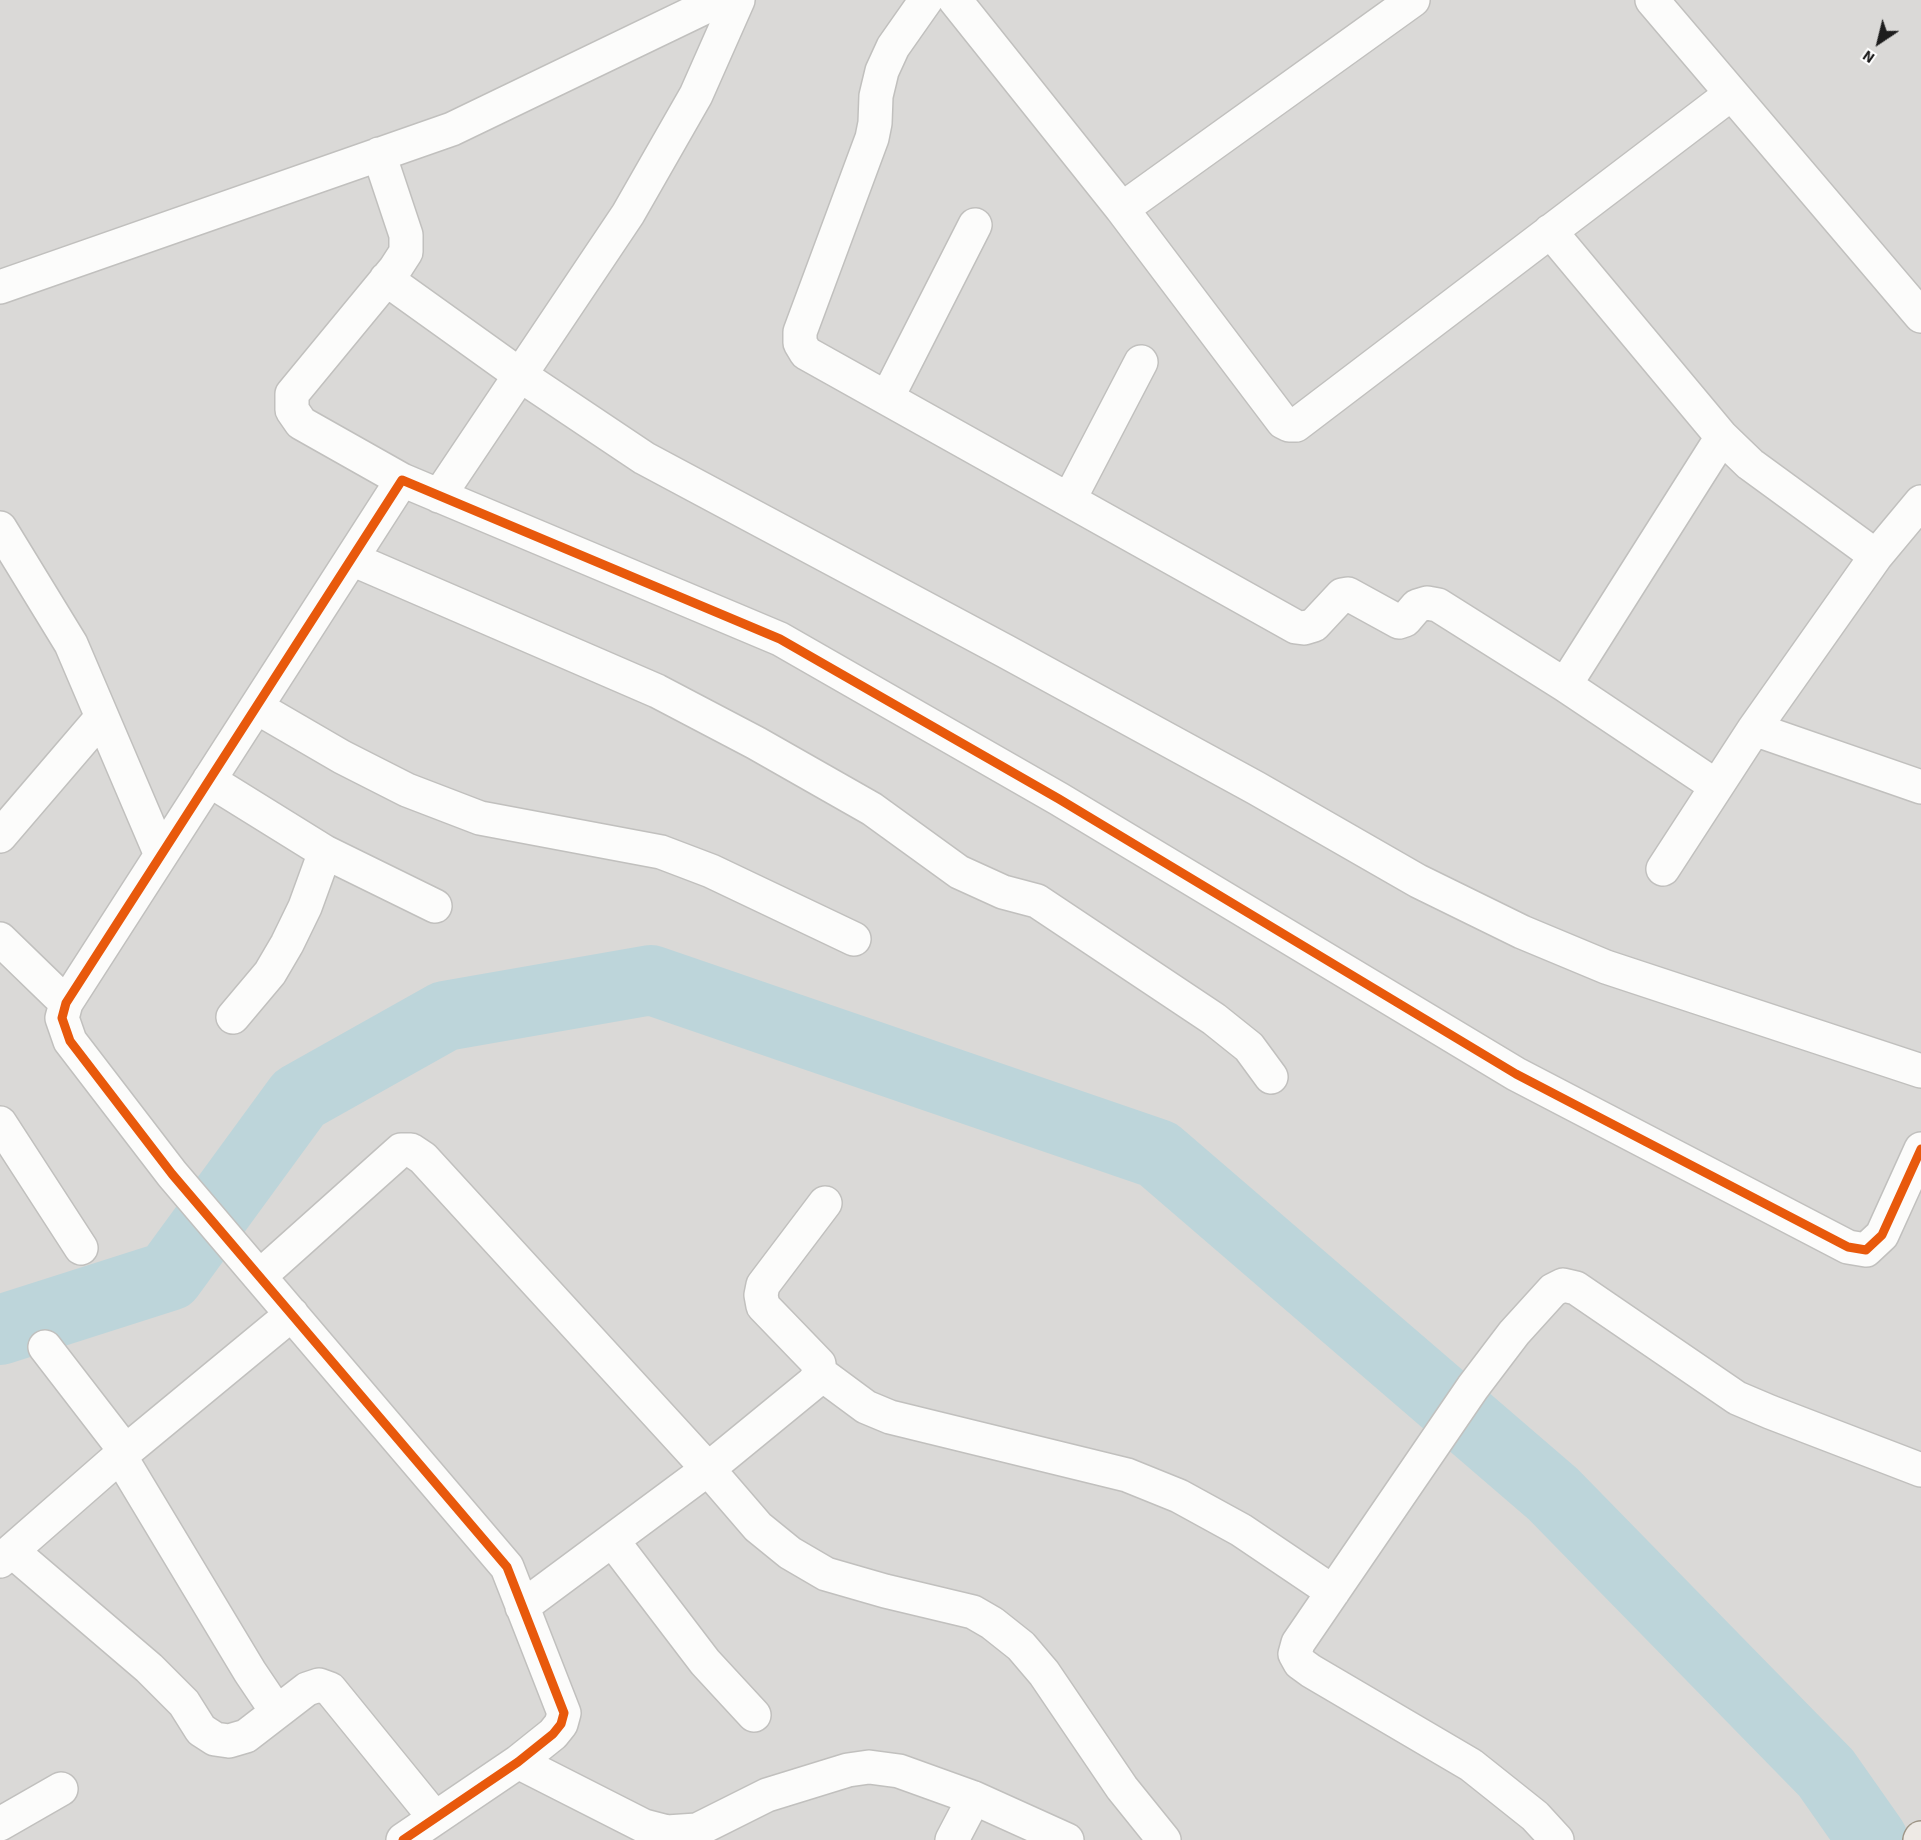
<!DOCTYPE html>
<html>
<head>
<meta charset="utf-8">
<style>
  body { margin:0 }
  #map { position:relative; width:1921px; height:1840px; overflow:hidden; background:#ebe9e6; font-family:"Source Sans 3",sans-serif }
  canvas { display:block }
  .north { position:absolute; left:1849px; top:12px; width:60px; height:60px; -webkit-text-stroke:4px #fff; paint-order:stroke; rotate:215deg; font-size:16px; font-weight:700; line-height:24px; text-align:center; color:#1d1d1d }
  .north::after { content:''; display:block; margin:auto; width:21px; height:27px; background:#1d1d1d; clip-path:polygon(50% 0,100% 100%,50% 72%,0 100%) }
</style>
</head>
<body>
<div id="map">
<canvas width="1921" height="1840"></canvas>
<div class="north">N</div>
</div>
<script>
const g = document.querySelector('canvas').getContext('2d');
g.lineJoin = 'round';
function paint(path, color) {
  g.fillStyle = color;
  g.fill(path, 'evenodd');
}
function shape(rows) {
  const path = new Path2D();
  for (const r of rows) {
    path.moveTo(r[0], r[1]);
    for (let i = 2; i < r.length; i += 2) path.lineTo(r[i], r[i + 1]);
  }
  return path;
}
function trace(path, color, width, dash) {
  g.strokeStyle = color;
  g.lineWidth = width;
  g.lineCap = dash ? 'butt' : 'round';
  g.setLineDash(dash || []);
  g.stroke(path);
}
const residential = shape([
  [0,0,1921,0,1921,1840,0,1840]
]);
const river = shape([
  [0,1330,169,1276,299,1098,445,1016,651,980,1158,1154,1553,1494,1826,1773,1873,1840]
]);
const minor = shape([
  [926,0,893,47,882,71,876,96,875,123,872,138,800,332,800,343,806,353,1296,627,1304,628,1314,625,1342,595,1348,594,1399,622,1405,620,1417,606,1427,603,1438,605,1565,685,1716,786],
  [955,0,1122,209,1283,422,1289,425,1296,425,1731,94],
  [1652,0,1921,316],
  [379,154,406,235,406,252,395,269,292,394,292,410,301,423,402,480],
  [1122,209,1413,0],
  [1550,231,1722,437,1750,464,1876,556],
  [386,279,520,375,644,458,1005,651,1256,788,1418,881,1522,932,1606,967,1921,1071],
  [0,287,452,129,720,0],
  [887,398,975,225],
  [439,496,628,214,696,95,738,0],
  [1069,500,1141,362],
  [0,528,71,644,161,855],
  [352,559,657,691,756,743,872,809,959,872,1003,892,1037,901,1214,1019,1249,1047,1271,1077],
  [1565,685,1722,437],
  [256,707,342,757,407,790,480,818,661,852,711,871,854,939],
  [1754,729,1921,787],
  [209,780,325,852,435,906],
  [0,836,102,717],
  [1663,869,1754,729,1876,556,1921,502],
  [0,939,66,1003],
  [233,1017,270,973,287,944,305,907,325,852],
  [0,1123,81,1248],
  [260,1276,401,1150,411,1150,423,1158,708,1469,813,1383,820,1373,819,1364,763,1306,761,1295,763,1285,825,1203],
  [45,1347,126,1452],
  [820,1373,866,1407,890,1417,1127,1475,1179,1496,1241,1530,1333,1592],
  [120,1456,250,1672,277,1712],
  [612,1540,705,1662,754,1715],
  [12,1551,149,1668,184,1703,201,1730,215,1739,229,1741,246,1736,307,1689,319,1685,330,1689,435,1818],
  [0,1561,120,1456,292,1314],
  [522,1607,708,1469,758,1527,790,1553,826,1574,885,1591,973,1612,992,1623,1021,1646,1044,1673,1122,1788,1164,1840],
  [518,1762,644,1826,667,1832,697,1830,767,1795,848,1770,869,1767,899,1771,974,1798,1067,1840],
  [0,1824,61,1789],
  [403,1840,518,1762,553,1734,561,1724,564,1713,507,1567,172,1174,70,1041,62,1018,66,1003,402,480,780,639,1059,799,1516,1074,1848,1247,1866,1250,1882,1235,1921,1149],
  [952,1840,974,1798],
  [1557,1840,1535,1816,1471,1765,1311,1671,1300,1663,1295,1654,1298,1643,1473,1387,1514,1333,1553,1290,1563,1285,1576,1288,1737,1398,1770,1412,1921,1470]
]);
const major = shape([
  [1920,1840,1921,1838]
]);
const cycleway = shape([
  [403,1840,518,1762,553,1734,561,1724,564,1713,507,1567,172,1174,70,1041,62,1018,66,1003,402,480,780,639,1059,799,1516,1074,1848,1247,1866,1250,1882,1235,1921,1149]
]);
paint(residential, '#dad9d7');
trace(river, '#bdd5da', 70);
trace(minor, '#c1c0be', 36);
trace(major, '#9e9586', 36);
trace(minor, '#fcfcfb', 33);
trace(major, '#eeeae5', 33);
trace(cycleway, '#e8590c', 9);
</script>
</body>
</html>
